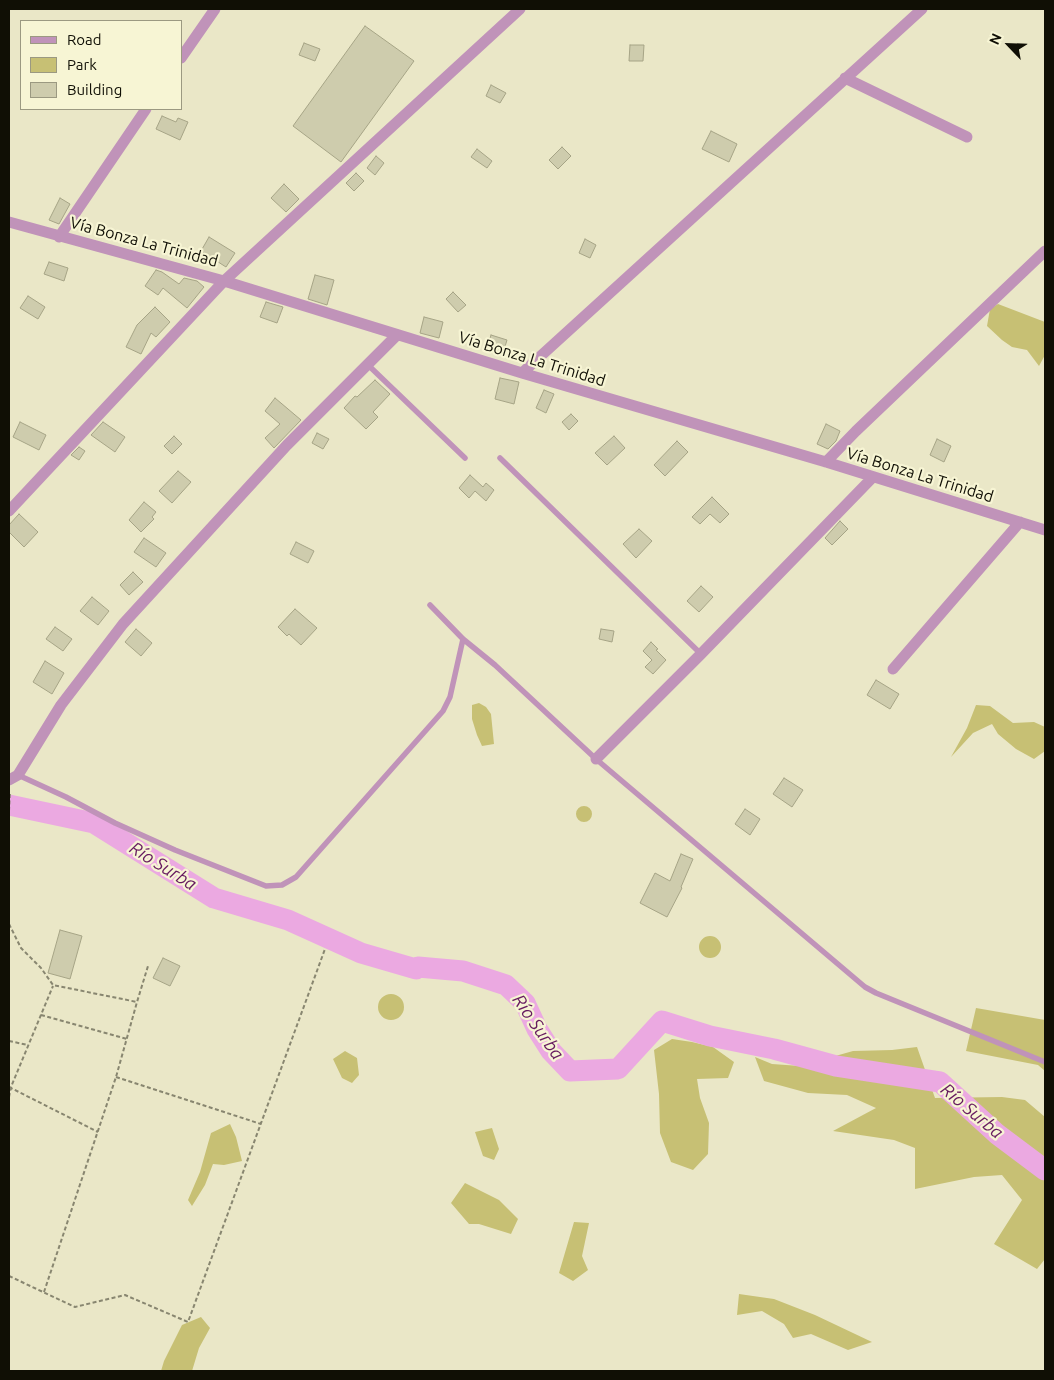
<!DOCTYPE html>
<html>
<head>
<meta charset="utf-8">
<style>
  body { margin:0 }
  #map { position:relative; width:1054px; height:1380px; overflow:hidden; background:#eae7c7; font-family:Ubuntu,sans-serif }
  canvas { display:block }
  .frame { position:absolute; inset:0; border:10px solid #100f05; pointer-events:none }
  .legend { position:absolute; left:20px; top:20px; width:162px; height:90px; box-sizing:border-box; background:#f7f5d4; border:1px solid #9b9981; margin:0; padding:6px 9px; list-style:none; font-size:15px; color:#100f05 }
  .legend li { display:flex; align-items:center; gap:10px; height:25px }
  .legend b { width:25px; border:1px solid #9b9981 }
  .north { position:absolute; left:984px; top:20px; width:50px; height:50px; -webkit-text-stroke:4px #f7f5d4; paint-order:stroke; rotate:294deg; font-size:14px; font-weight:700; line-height:20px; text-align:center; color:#100f05 }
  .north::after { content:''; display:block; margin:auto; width:18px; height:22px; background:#100f05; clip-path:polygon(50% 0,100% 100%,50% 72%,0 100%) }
</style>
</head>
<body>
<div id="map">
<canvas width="1054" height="1380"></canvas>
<div class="frame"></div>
<ul class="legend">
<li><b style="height:6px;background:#c093b9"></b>Road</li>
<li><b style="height:14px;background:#c7c074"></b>Park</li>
<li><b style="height:14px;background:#ceccad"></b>Building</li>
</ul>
<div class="north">N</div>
</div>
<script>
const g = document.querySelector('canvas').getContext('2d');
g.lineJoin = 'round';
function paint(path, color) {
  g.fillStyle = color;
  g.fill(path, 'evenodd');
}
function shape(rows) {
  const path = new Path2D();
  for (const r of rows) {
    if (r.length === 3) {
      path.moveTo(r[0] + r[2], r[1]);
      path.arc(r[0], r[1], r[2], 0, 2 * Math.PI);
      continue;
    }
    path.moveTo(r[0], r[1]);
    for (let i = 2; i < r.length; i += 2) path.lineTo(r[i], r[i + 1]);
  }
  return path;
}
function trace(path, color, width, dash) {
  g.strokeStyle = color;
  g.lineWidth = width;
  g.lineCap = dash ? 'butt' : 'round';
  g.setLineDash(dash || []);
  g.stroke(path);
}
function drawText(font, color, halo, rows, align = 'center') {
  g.font = font + ' Ubuntu,sans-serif';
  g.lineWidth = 4.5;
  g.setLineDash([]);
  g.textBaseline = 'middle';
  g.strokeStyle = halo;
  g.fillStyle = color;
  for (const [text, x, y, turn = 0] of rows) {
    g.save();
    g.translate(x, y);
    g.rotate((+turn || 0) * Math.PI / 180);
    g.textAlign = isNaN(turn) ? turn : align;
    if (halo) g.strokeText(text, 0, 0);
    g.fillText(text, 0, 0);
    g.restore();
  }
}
const green = shape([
  [998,304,1045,322,1045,355,1039,366,1027,350,1012,347,1002,340,987,326,990,309],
  [479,703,486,707,491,714,494,744,482,746,477,735,472,719,472,705],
  [976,705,990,706,1013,723,1034,722,1045,727,1045,751,1034,759,1016,749,998,734,992,724,973,733,951,757,967,728],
  [584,814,8],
  [710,947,11],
  [391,1007,13],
  [976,1008,1045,1020,1045,1071,1038,1065,966,1051],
  [672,1039,692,1042,713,1047,734,1062,728,1078,697,1079,700,1098,709,1123,708,1154,693,1170,671,1162,660,1133,659,1094,654,1050],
  [917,1047,935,1098,1002,1097,1025,1100,1045,1117,1045,1259,1037,1269,994,1244,1022,1200,1002,1175,974,1177,915,1189,915,1148,894,1140,833,1131,876,1108,847,1095,808,1093,764,1081,755,1057,772,1064,800,1066,853,1051,892,1050],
  [345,1051,357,1058,359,1075,352,1083,342,1078,333,1059],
  [230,1124,236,1137,242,1161,224,1165,213,1164,205,1185,192,1206,188,1200,200,1172,211,1133],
  [492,1128,499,1149,494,1160,483,1156,475,1132],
  [465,1183,499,1200,518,1219,511,1234,479,1224,469,1224,451,1203],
  [574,1222,589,1223,582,1256,588,1270,573,1281,559,1273],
  [739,1294,774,1299,815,1315,872,1342,848,1350,811,1334,793,1338,784,1324,762,1311,737,1315],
  [201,1317,210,1328,199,1348,192,1371,161,1371,164,1361,182,1325]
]);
const river = shape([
  [9,805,94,823,214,898,288,920,361,953,416,969,418,967,463,971,506,985,525,1003,537,1029,551,1051,570,1071,618,1069,662,1021,710,1036,774,1049,836,1066,940,1082,997,1134,1045,1170]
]);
const building = shape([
  [365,26,414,61,341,162,293,126,365,26],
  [304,43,320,49,315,61,299,55,304,43],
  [630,45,644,45,643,61,629,61,630,45],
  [491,85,506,93,500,103,486,96,491,85],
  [162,116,176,122,178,118,188,122,180,140,156,129,162,116],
  [711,131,737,144,729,162,702,149,711,131],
  [562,147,571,156,558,169,549,160,562,147],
  [477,149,492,161,487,168,471,157,477,149],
  [376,156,384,163,375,175,367,168,376,156],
  [356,173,364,181,354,191,346,183,356,173],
  [284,184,299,199,286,212,271,198,284,184],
  [60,198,70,204,59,224,49,220,60,198],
  [209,237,235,253,226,267,201,251,209,237],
  [585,239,596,245,590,258,579,253,585,239],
  [49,262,68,268,64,281,44,274,49,262],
  [156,270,162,272,179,284,184,278,197,281,204,287,187,308,163,288,158,295,145,286,156,270],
  [315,275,334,280,327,305,308,299,315,275],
  [453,292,466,305,458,312,446,299,453,292],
  [28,296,45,307,38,319,20,308,28,296],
  [266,302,283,307,277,323,260,317,266,302],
  [155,307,170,322,156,337,151,333,141,354,126,347,137,325,155,307],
  [424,317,443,322,439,338,420,333,424,317],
  [491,335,507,340,503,353,487,348,491,335],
  [500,378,519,382,514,404,495,399,500,378],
  [375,380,390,394,373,412,378,417,366,429,344,408,355,396,357,397,375,380],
  [544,390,554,394,546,413,536,408,544,390],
  [275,398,301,420,274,448,265,438,280,424,265,411,275,398],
  [571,414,578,421,569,430,562,422,571,414],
  [20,422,46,435,39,450,13,437,20,422],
  [103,422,125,437,115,452,91,435,103,422],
  [826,424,840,431,836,441,828,449,817,444,826,424],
  [317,433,329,439,323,449,312,443,317,433],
  [174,436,182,444,172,454,164,446,174,436],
  [614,436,625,448,607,465,595,453,614,436],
  [937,439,951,446,944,462,930,455,937,439],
  [677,441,688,452,665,476,654,465,677,441],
  [79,447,85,451,79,460,71,455,79,447],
  [178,471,191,482,172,503,159,491,178,471],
  [470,475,483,487,486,483,494,490,486,501,475,491,469,498,459,488,470,475],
  [712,497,729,514,720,523,710,514,700,524,692,517,712,497],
  [144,502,156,512,152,517,154,519,141,532,129,520,144,502],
  [19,514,38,532,24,547,9,532,9,525,19,514],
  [840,521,848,529,832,545,825,538,840,521],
  [639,529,652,541,636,558,623,544,639,529],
  [144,538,166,553,156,567,134,552,144,538],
  [296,542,314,551,308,563,290,554,296,542],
  [133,572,143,582,129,595,120,585,133,572],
  [701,586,713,597,699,612,687,601,701,586],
  [92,597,109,611,98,625,80,611,92,597],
  [295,609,317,628,301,645,289,634,287,636,278,627,295,609],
  [55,627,72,639,63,651,46,639,55,627],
  [136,629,152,643,141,656,125,642,136,629],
  [601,629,614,631,612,642,599,639,601,629],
  [651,642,658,649,656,650,666,660,653,674,645,667,652,660,643,651,651,642],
  [45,661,64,673,52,694,33,682,45,661],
  [876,680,899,694,890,709,867,695,876,680],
  [784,778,803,790,792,807,773,794,784,778],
  [745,809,760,819,750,835,735,824,745,809],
  [681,854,693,859,681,887,682,888,667,917,640,903,655,873,670,881,681,854],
  [60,930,82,936,70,979,48,973,60,930],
  [163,958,180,966,170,986,153,978,163,958]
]);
const path = shape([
  [9,811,10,792],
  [9,924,21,948,41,968,53,985,137,1002,148,966],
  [41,1015,127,1039],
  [9,1041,28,1045],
  [116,1077,261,1124],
  [9,1087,98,1132],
  [9,1097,11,1087,53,986],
  [9,1276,75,1307,125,1295,188,1322,325,949],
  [44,1292,116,1077,137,1002]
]);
const service = shape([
  [367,364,465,458],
  [500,458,701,654],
  [430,605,463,639,495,665,596,759,865,987,876,993,1045,1062],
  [18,775,66,797,115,823,175,850,266,886,282,885,296,877,443,711,450,697,463,639]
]);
const minor = shape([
  [181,58,215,9],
  [845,78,967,137],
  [9,222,224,281,522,373,826,462,1045,530],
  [59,237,146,109],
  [522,373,922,9],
  [826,462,856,431,1045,251],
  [9,511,224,281,520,9],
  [893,669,1020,522],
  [596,759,701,654,873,477],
  [9,780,18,775,61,705,123,624,287,445,397,335]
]);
const streetNames = [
  ["Vía Bonza La Trinidad",144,242,15],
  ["Vía Bonza La Trinidad",532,359,17],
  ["Vía Bonza La Trinidad",920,475,17]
];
const waterNames = [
  ["Río Surba",163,866,32],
  ["Río Surba",538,1027,55],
  ["Río Surba",972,1111,40]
];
paint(green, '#c7c074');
trace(river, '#eba9e1', 21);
paint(building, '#ceccad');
trace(building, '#a6a486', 1);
trace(path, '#888670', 2, [4, 2.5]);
trace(service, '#c093b9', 5.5);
trace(minor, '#c093b9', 11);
drawText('16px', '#100f05', '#f7f5d4', streetNames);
drawText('italic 18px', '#671b60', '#f7f5d4', waterNames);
</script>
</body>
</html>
